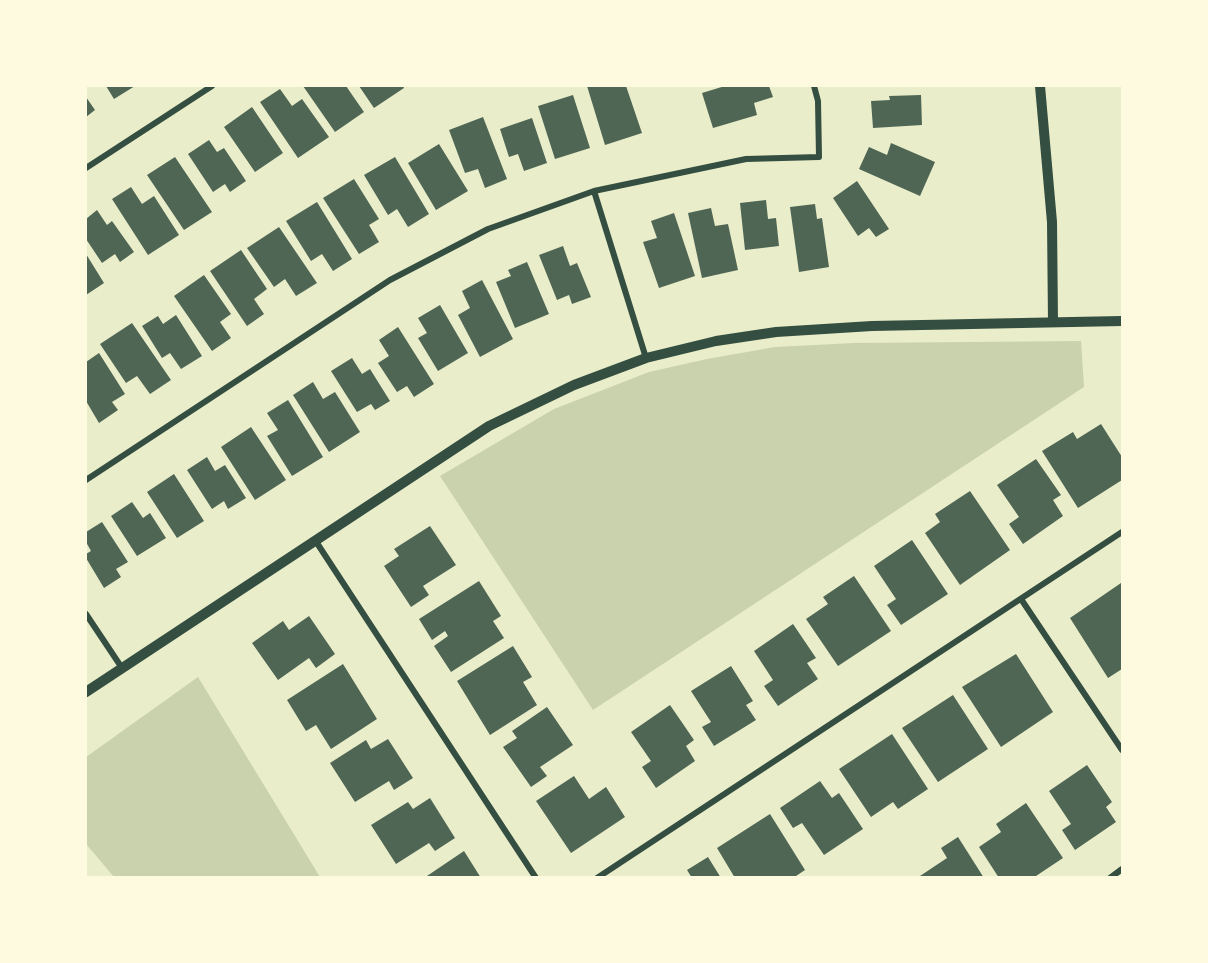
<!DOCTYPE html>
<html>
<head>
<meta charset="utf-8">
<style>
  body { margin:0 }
  #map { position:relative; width:1208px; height:963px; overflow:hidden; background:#e9edc9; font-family:"Space Grotesk",sans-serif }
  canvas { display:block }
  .frame { position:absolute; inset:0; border:87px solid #fefae0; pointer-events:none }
</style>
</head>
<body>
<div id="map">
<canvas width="1208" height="963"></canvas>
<div class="frame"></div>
</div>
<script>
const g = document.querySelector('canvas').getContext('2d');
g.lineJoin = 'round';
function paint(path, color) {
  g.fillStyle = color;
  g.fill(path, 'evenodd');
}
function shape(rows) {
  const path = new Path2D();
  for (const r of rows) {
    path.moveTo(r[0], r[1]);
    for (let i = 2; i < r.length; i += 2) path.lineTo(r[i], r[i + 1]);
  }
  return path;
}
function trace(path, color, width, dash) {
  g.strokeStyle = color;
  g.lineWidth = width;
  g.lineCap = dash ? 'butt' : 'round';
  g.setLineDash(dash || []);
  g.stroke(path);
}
const green = shape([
  [1081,341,1084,387,593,710,440,476,554,409,649,372,707,359,775,347,854,343],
  [198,677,320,877,114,877,86,844,86,757]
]);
const building = shape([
  [106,86,135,86,114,99],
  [303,86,346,86,364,112,335,132],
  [359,86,403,86,404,88,374,108],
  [587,86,626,86,642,133,605,145],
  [725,86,769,86,773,97,754,103,757,115,713,128,702,93],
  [280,89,292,106,302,99,329,137,298,158,260,102],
  [573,95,590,148,555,159,538,106],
  [921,95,922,125,873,128,871,101,890,100,889,96],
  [86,97,95,110,86,117],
  [252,107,283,153,255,172,224,127],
  [483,117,507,179,485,188,478,169,465,173,449,130],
  [532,118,547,163,524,171,518,154,509,157,500,129],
  [209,140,217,152,224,148,246,181,230,192,225,184,213,192,188,154],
  [891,143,935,162,920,196,859,169,869,147,887,155],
  [439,144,468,191,436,210,408,163],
  [175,157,212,212,184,230,147,175],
  [395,157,429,214,408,227,397,209,388,215,364,175],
  [354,179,379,219,369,225,379,242,359,254,323,198],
  [857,181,889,229,876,237,869,228,858,236,833,198],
  [131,187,142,204,154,196,179,235,148,255,112,199],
  [766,200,768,219,776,218,779,246,745,250,740,203],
  [317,202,352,259,333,271,322,254,311,261,286,221],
  [815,204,817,219,822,218,829,267,799,272,790,207],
  [711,208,715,226,728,224,738,270,702,278,688,213],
  [97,210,107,225,112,221,134,252,120,262,115,254,102,263,86,239,86,219],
  [674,213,695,276,659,288,643,242,657,238,651,221],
  [279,227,317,283,296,296,285,279,274,287,247,248],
  [563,246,570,266,577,263,591,297,572,304,569,295,557,300,539,255],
  [241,250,267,289,254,299,264,314,247,326,210,271],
  [86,254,104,283,86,295],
  [527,262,549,314,515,328,496,282,511,276,508,270],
  [204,275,231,314,220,322,231,338,212,351,174,296],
  [482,280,513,339,480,357,458,315,470,308,462,291],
  [440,305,468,353,438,371,418,338,427,333,418,318],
  [176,315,202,356,181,369,170,353,162,358,142,326,158,316,163,324],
  [132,323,171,380,150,394,137,376,126,383,100,344],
  [398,327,434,384,414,397,407,386,397,392,378,363,389,356,379,340],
  [99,353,125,394,112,402,118,410,99,423,86,401,86,362],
  [352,358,362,374,370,369,390,401,375,410,371,404,357,412,331,371],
  [313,382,323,399,335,392,360,432,329,452,293,395],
  [288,400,323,457,292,476,267,436,278,430,267,413],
  [1101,424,1122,457,1122,480,1078,508,1042,451,1073,432,1077,439],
  [251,427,286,480,255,500,221,447],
  [207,457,215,471,225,465,246,498,228,509,224,501,212,509,187,470],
  [1036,459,1061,495,1053,500,1063,516,1023,544,1009,524,1019,517,997,485],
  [174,474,204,521,177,538,147,492],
  [970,491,1010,550,960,585,925,533,940,522,935,514],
  [132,502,143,518,150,513,166,538,137,556,111,516],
  [102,522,128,562,116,569,121,577,104,588,86,558,86,554,91,551,86,542,86,532],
  [430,526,456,565,423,586,429,595,411,607,384,566,399,556,394,549],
  [912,540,948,594,901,625,887,605,896,599,874,566],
  [854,576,891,631,838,666,806,619,828,604,823,597],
  [479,581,501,616,493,621,504,638,451,672,434,646,448,636,445,631,432,640,419,619],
  [1121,583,1122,669,1108,678,1070,618],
  [309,616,335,654,316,668,309,658,278,680,252,643,283,621,289,630],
  [793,624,816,658,807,663,818,679,778,706,764,686,773,680,754,651],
  [513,646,532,677,523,682,537,705,490,735,457,681],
  [1016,654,1053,712,1001,747,962,687],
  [343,664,377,719,331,749,316,725,306,731,287,700],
  [731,666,753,701,746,705,756,720,714,746,702,727,711,722,691,691],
  [953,695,988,749,938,782,902,728],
  [670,705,694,740,686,746,695,761,656,788,642,767,651,761,631,732],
  [547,707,573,745,540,767,547,776,531,787,503,747,517,738,512,731],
  [892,734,928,789,898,809,893,802,871,817,839,769],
  [388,739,413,778,394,790,389,781,355,802,330,763,366,740,371,749],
  [1087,765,1112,802,1106,807,1116,822,1075,850,1062,830,1071,824,1049,791],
  [574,776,589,799,606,787,625,817,571,853,536,801],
  [820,781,832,798,839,793,863,829,824,855,802,823,793,828,780,808],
  [430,798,455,838,435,851,429,843,396,864,371,825,408,802,413,809],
  [1026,803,1063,858,1033,878,999,878,979,847,1001,832,996,824],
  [770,814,805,870,793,878,735,878,717,848],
  [958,837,984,878,917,878,947,858,941,848],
  [464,851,481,878,424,878],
  [708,857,721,878,692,878,687,870]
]);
const minor = shape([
  [86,168,212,86],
  [594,191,646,358],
  [86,480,390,280,488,229,594,191,746,159,819,157,818,101,814,86],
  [315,540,536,878],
  [1021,599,1122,750],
  [86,614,122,668],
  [597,878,1122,532],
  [1110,878,1122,869]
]);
const tertiary = shape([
  [1040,86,1052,222,1053,322],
  [86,692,489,426,574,385,646,358,716,341,776,332,872,326,1122,321]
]);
paint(green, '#cad2ad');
paint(building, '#4f6655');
trace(minor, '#344e41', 6);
trace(tertiary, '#344e41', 10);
</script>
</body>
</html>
